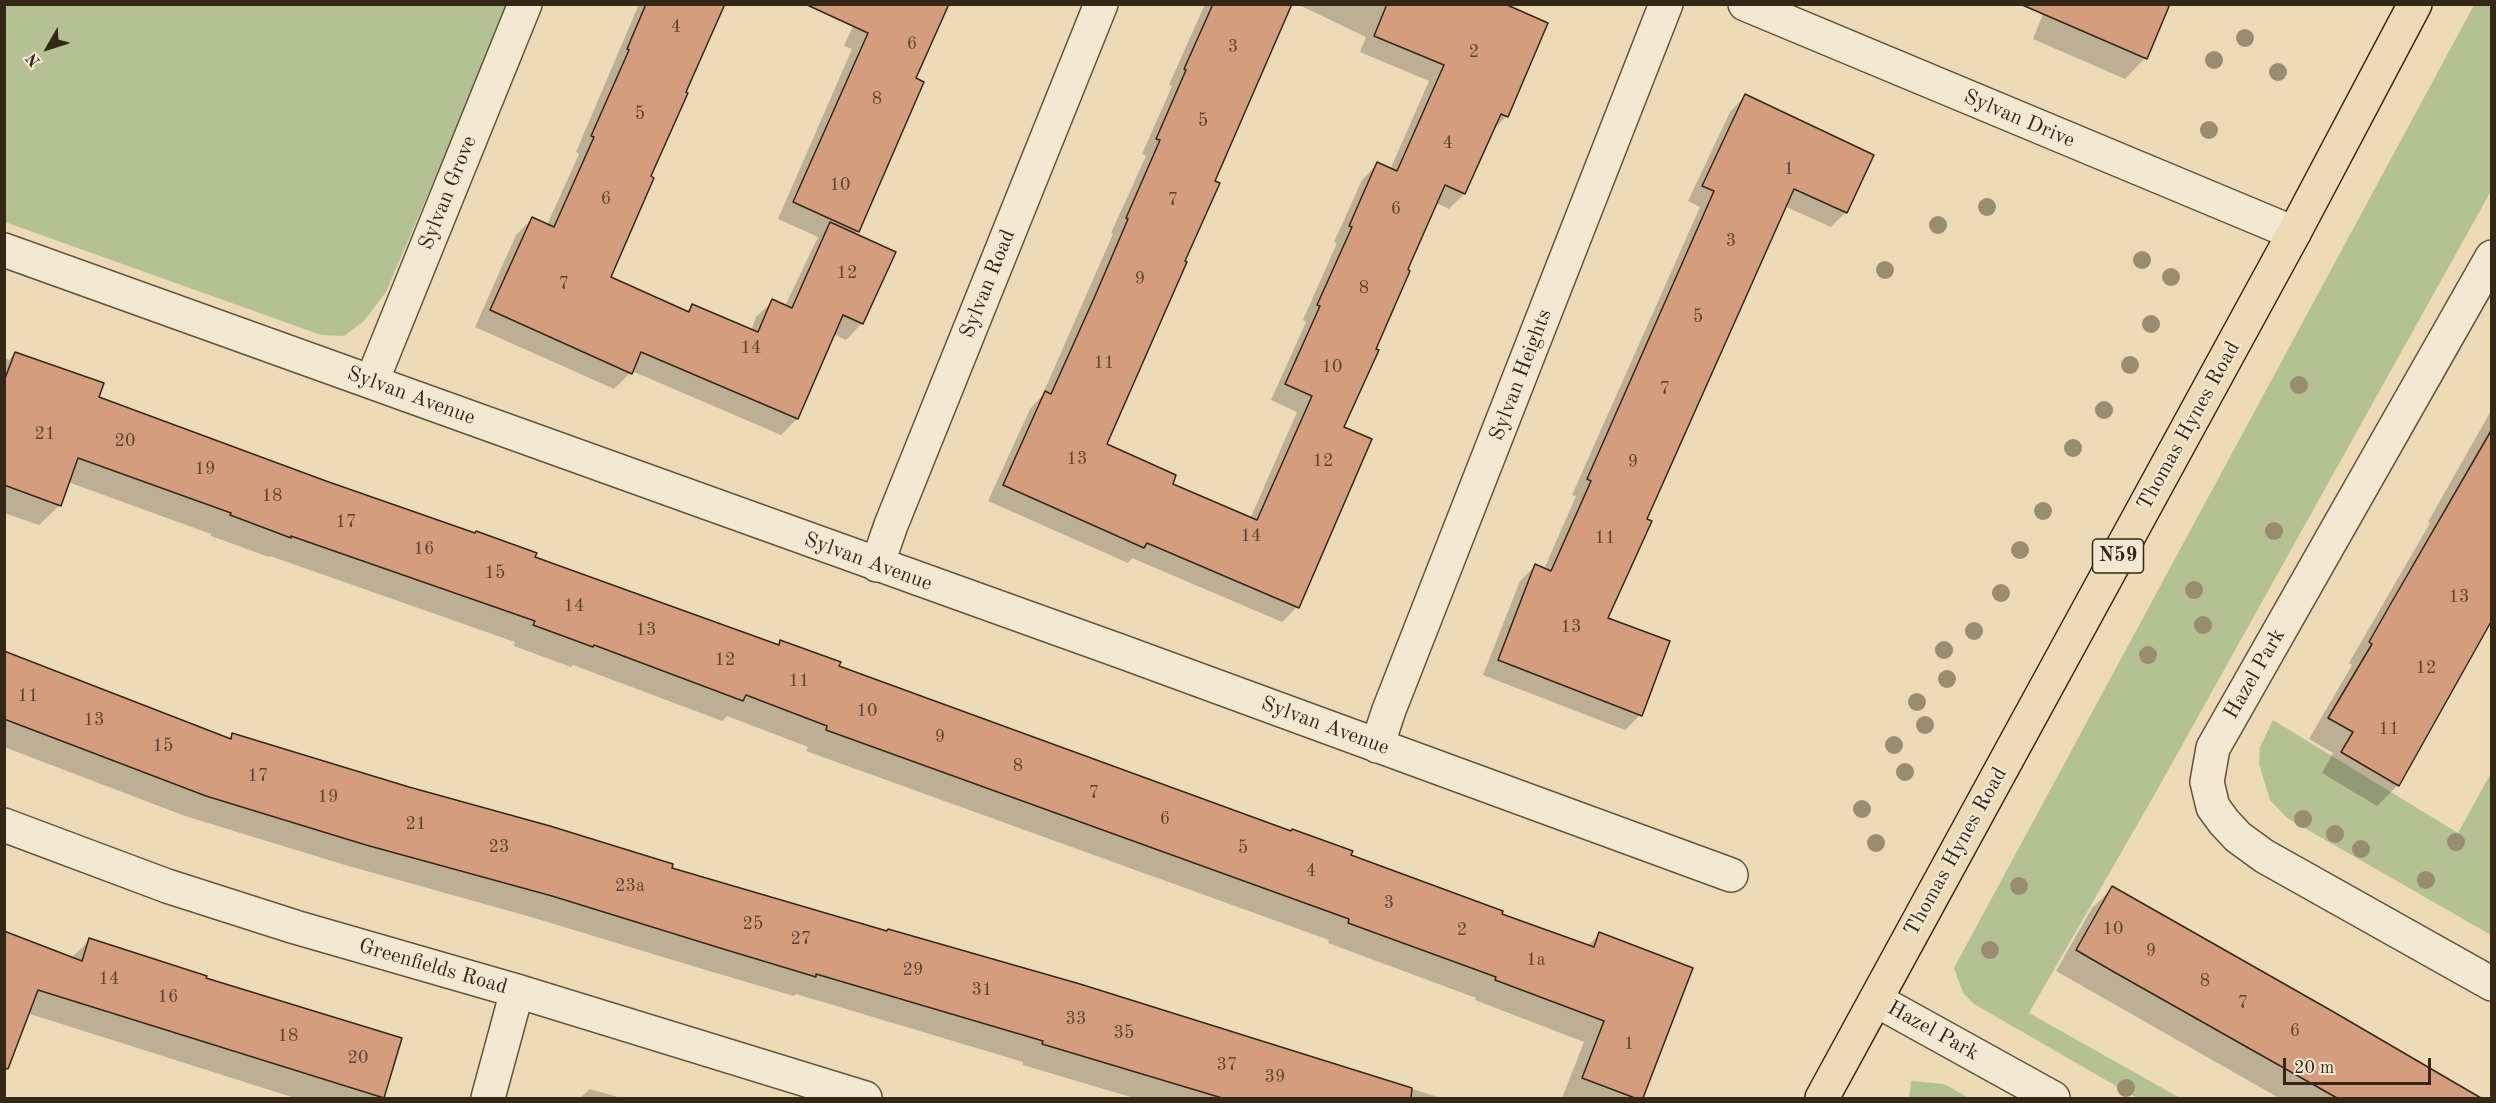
<!DOCTYPE html>
<html>
<head>
<meta charset="utf-8">
<style>
  body { margin:0 }
  #map { position:relative; width:2496px; height:1103px; overflow:hidden; background:#eddbb8; font-family:"Old Standard TT",serif }
  canvas { display:block }
  .frame { position:absolute; inset:0; border:6px solid #352715; pointer-events:none }
  .north { position:absolute; left:18px; top:18px; width:60px; height:60px; -webkit-text-stroke:4px #f3e8d1; paint-order:stroke; rotate:231deg; font-size:16px; font-weight:700; line-height:24px; text-align:center; color:#352715 }
  .north::after { content:''; display:block; margin:auto; width:21px; height:27px; background:#352715; clip-path:polygon(50% 0,100% 100%,50% 72%,0 100%) }
  .scale { position:absolute; left:2283px; top:1058px; width:148px; height:27px; box-sizing:border-box; border:3px solid #352715; border-top:0; padding-left:8px; font-size:18px; line-height:21px; white-space:nowrap; color:#352715; -webkit-text-stroke:4px #f3e8d1; paint-order:stroke }
</style>
</head>
<body>
<div id="map">
<canvas width="2496" height="1103"></canvas>
<div class="frame"></div>
<div class="north">N</div>
<div class="scale">20 m</div>
</div>
<script>
const g = document.querySelector('canvas').getContext('2d');
g.lineJoin = 'round';
function paint(path, color) {
  g.fillStyle = color;
  g.fill(path, 'evenodd');
}
function shape(rows) {
  const path = new Path2D();
  for (const r of rows) {
    path.moveTo(r[0], r[1]);
    for (let i = 2; i < r.length; i += 2) path.lineTo(r[i], r[i + 1]);
  }
  return path;
}
function trace(path, color, width, dash) {
  g.strokeStyle = color;
  g.lineWidth = width;
  g.lineCap = dash ? 'butt' : 'round';
  g.setLineDash(dash || []);
  g.stroke(path);
}
function drawText(font, color, halo, rows, align = 'center') {
  g.font = font + ' "Old Standard TT",serif';
  g.lineWidth = 4.5;
  g.setLineDash([]);
  g.textBaseline = 'middle';
  g.strokeStyle = halo;
  g.fillStyle = color;
  for (const [text, x, y, turn = 0] of rows) {
    g.save();
    g.translate(x, y);
    g.rotate((+turn || 0) * Math.PI / 180);
    g.textAlign = isNaN(turn) ? turn : align;
    if (halo) g.strokeText(text, 0, 0);
    g.fillText(text, 0, 0);
    g.restore();
  }
}
const green = shape([
  [4,5,509,5,386,292,364,321,344,336,321,335,5,222],
  [2474,5,2491,5,2491,191,2156,792,2029,1013,2180,1098,2137,1098,1974,1004,1963,993,1954,968],
  [2273,720,2458,833,2491,773,2491,935,2287,818,2270,800,2259,764,2260,747],
  [1911,1081,1944,1084,1969,1098,1909,1098]
]);
const shadow = shape([
  [639,4,724,4,609,278,686,312,692,306,751,331,756,317,773,301,785,306,818,237,778,219,852,49,844,46,863,4,914,79,858,231,854,234,862,323,846,340,833,334,797,419,781,435,632,371,614,389,475,327,516,235,533,218,547,225,579,154,576,152],
  [1205,4,1290,4,1213,182,1105,445,1171,485,1250,519,1297,412,1271,400,1306,322,1303,320,1337,243,1334,242,1362,180,1377,164,1390,170,1429,81,1360,52,1366,37,1297,4,1501,4,1546,23,1507,116,1491,132,1464,194,1449,209,1436,203,1406,270,1342,428,1297,607,1282,622,1132,558,1128,563,988,501,1030,409,1042,396,1113,234,1111,233,1146,156,1142,154,1172,86,1169,85],
  [2043,14,2145,58,2125,79,2033,39],
  [1745,96,1846,212,1831,227,1784,206,1645,520,1606,619,1640,715,1625,730,1483,675,1520,581,1535,566,1544,569,1576,496,1572,495,1700,207,1688,201,1730,112],
  [15,353,97,398,776,646,781,641,837,667,1349,855,1587,946,1600,934,1691,969,1641,1098,1562,1098,1584,1042,1475,1000,1476,998,1328,943,1329,940,806,751,808,747,727,716,722,721,573,665,571,667,514,646,515,642,270,556,269,557,211,536,211,534,68,482,60,505,39,525,4,513,4,358,9,360],
  [2492,409,2492,616,2398,785,2377,806,2322,773,2333,753,2309,739,2352,665,2349,663,2430,523,2428,522],
  [4,653,228,739,233,734,670,869,886,933,1079,985,1441,1098,1134,1098,1023,1065,1023,1062,796,994,794,996,699,968,531,917,345,865,185,816,4,747],
  [2113,888,2480,1098,2279,1098,2056,971,2092,908],
  [4,932,71,958,90,940,204,979,400,1039,382,1098,295,1098,27,1013],
  [590,1089,621,1098,580,1098]
]);
const building = shape([
  [646,4,725,4,686,92,688,93,651,176,654,178,611,277,689,312,692,304,758,332,772,299,792,308,830,222,896,252,863,324,843,315,798,419,641,352,632,374,490,310,532,217,554,227,594,137,591,136,629,50,627,49,646,4],
  [805,4,949,4,916,78,924,82,859,232,793,202,868,33,805,4],
  [1213,4,1292,4,1215,181,1220,183,1185,261,1187,262,1107,444,1176,475,1173,484,1257,520,1312,396,1285,384,1320,306,1317,305,1352,227,1349,226,1377,162,1397,171,1444,65,1374,36,1387,4,1505,4,1548,23,1508,117,1501,114,1465,194,1445,185,1408,269,1410,271,1376,349,1379,350,1344,427,1372,439,1299,608,1147,543,1144,548,1003,485,1045,391,1051,394,1095,296,1128,219,1126,218,1160,140,1156,139,1186,70,1184,69,1213,4],
  [2020,4,2170,4,2147,59,2020,4],
  [1745,94,1874,155,1847,213,1794,189,1647,519,1652,521,1608,618,1670,641,1642,716,1498,660,1535,564,1551,571,1591,481,1587,479,1714,191,1702,186,1745,94],
  [15,352,104,383,99,397,326,481,475,533,476,531,537,553,535,557,779,645,780,640,841,662,839,666,1291,831,1292,829,1353,851,1351,855,1503,911,1502,914,1594,947,1599,932,1693,968,1643,1098,1635,1098,1582,1078,1604,1021,1495,980,1496,977,1348,923,1349,919,826,730,827,726,746,695,743,701,594,645,593,647,533,625,535,621,291,536,291,538,230,515,231,513,78,458,61,506,4,485,4,381,15,352],
  [2492,429,2492,620,2399,786,2341,752,2353,732,2328,718,2372,644,2369,642,2390,605,2492,429],
  [4,651,231,739,232,733,409,787,550,826,673,864,672,868,887,931,888,929,1080,984,1412,1088,1411,1098,1222,1098,1042,1044,1043,1041,816,974,816,977,720,948,552,896,366,845,206,796,4,719,4,651],
  [2112,886,2332,1011,2481,1098,2337,1098,2114,972,2076,950,2112,886],
  [4,931,82,961,89,938,207,976,206,978,402,1038,384,1098,38,990,8,1069,4,1068,4,931]
]);
const minor = shape([
  [1745,4,2294,233],
  [4,250,1120,651,1731,875],
  [2492,257,2213,748,2207,782,2213,807,2224,822,2238,837,2264,856,2492,984],
  [372,381,525,4],
  [877,565,891,525,1101,4],
  [1377,746,1389,710,1666,4],
  [4,825,167,886,295,927,517,991,865,1098],
  [1876,1000,2053,1098],
  [488,1098,517,991]
]);
const primary = shape([
  [1822,1098,2294,233,2415,4]
]);
const trees = [
  [2245,38],
  [2214,60],
  [2278,72],
  [2209,130],
  [1987,207],
  [1938,225],
  [2142,260],
  [1885,270],
  [2171,277],
  [2151,324],
  [2130,365],
  [2299,385],
  [2104,410],
  [2073,448],
  [2043,511],
  [2274,531],
  [2020,550],
  [2194,590],
  [2001,593],
  [2203,625],
  [1974,631],
  [1944,650],
  [2148,655],
  [1947,679],
  [1917,702],
  [1925,725],
  [1894,745],
  [1905,772],
  [1862,809],
  [2303,819],
  [2335,834],
  [2456,842],
  [1876,843],
  [2361,849],
  [2426,880],
  [2019,886],
  [1990,950],
  [2126,1088]
];
const numberNames = [
  ["4",676,27],
  ["6",912,44],
  ["3",1233,47],
  ["2",1474,52],
  ["8",877,99],
  ["5",640,114],
  ["5",1203,121],
  ["4",1448,143],
  ["1",1789,169],
  ["10",840,185],
  ["6",606,199],
  ["7",1173,200],
  ["6",1396,209],
  ["3",1731,241],
  ["12",847,273],
  ["9",1140,279],
  ["7",564,284],
  ["8",1364,288],
  ["5",1698,317],
  ["14",751,348],
  ["11",1104,363],
  ["10",1332,367],
  ["7",1665,389],
  ["21",45,434],
  ["20",125,441],
  ["13",1077,459],
  ["12",1323,461],
  ["9",1633,462],
  ["19",205,469],
  ["18",272,496],
  ["17",346,522],
  ["14",1251,536],
  ["11",1605,538],
  ["16",424,549],
  ["15",495,573],
  ["13",2459,597],
  ["14",574,606],
  ["13",1571,627],
  ["13",646,630],
  ["12",725,660],
  ["12",2426,668],
  ["11",799,681],
  ["11",28,696],
  ["10",867,711],
  ["13",94,720],
  ["11",2389,729],
  ["9",940,737],
  ["15",163,746],
  ["8",1018,766],
  ["17",258,776],
  ["7",1094,793],
  ["19",328,797],
  ["6",1165,819],
  ["21",416,824],
  ["23",499,847],
  ["5",1243,848],
  ["4",1311,871],
  ["23a",630,886],
  ["3",1389,903],
  ["25",753,924],
  ["10",2113,929],
  ["2",1462,930],
  ["27",801,939],
  ["9",2151,951],
  ["1a",1536,960],
  ["29",913,970],
  ["14",109,979],
  ["8",2205,981],
  ["31",982,990],
  ["16",168,997],
  ["7",2243,1003],
  ["33",1076,1019],
  ["6",2295,1031],
  ["35",1124,1033],
  ["18",288,1036],
  ["1",1629,1044],
  ["20",358,1058],
  ["37",1227,1065],
  ["39",1275,1077]
];
const shields = [
  [2118,556,51]
];
const shieldNames = [
  ["N59",2118,556]
];
const streetNames = [
  ["Sylvan Drive",2019,119,23],
  ["Sylvan Grove",448,193,-68],
  ["Sylvan Road",988,284,-68],
  ["Sylvan Heights",1521,375,-69],
  ["Sylvan Avenue",411,396,20],
  ["Thomas Hynes Road",2189,426,-61],
  ["Sylvan Avenue",868,562,20],
  ["Hazel Park",2255,674,-60],
  ["Sylvan Avenue",1325,726,20],
  ["Thomas Hynes Road",1956,852,-61],
  ["Greenfields Road",433,967,16],
  ["Hazel Park",1933,1031,29]
];
paint(green, '#b4c192');
paint(shadow, '#0003');
paint(building, '#d49d7d');
trace(building, '#352715', 1.5);
trace(minor, '#63543e', 36);
trace(primary, '#352715', 36);
trace(minor, '#f3e8d1', 33);
trace(primary, '#eddbb8', 33);
g.fillStyle = '#998d6f';
for (const [x, y] of trees) {
  g.beginPath();
  g.arc(x, y, 9, 0, 2 * Math.PI);
  g.fill();
}
drawText('18px', '#5d442f', null, numberNames);
for (const [x, y, w] of shields) {
  const box = new Path2D();
  box.roundRect(x - w / 2, y - 17, w, 34, 4.5);
  g.fillStyle = '#f3e8d1';
  g.fill(box);
  trace(box, '#352715', 1.5);
}
drawText('bold 20px', '#352715', null, shieldNames);
drawText('21px', '#352715', '#f3e8d1', streetNames);
</script>
</body>
</html>
